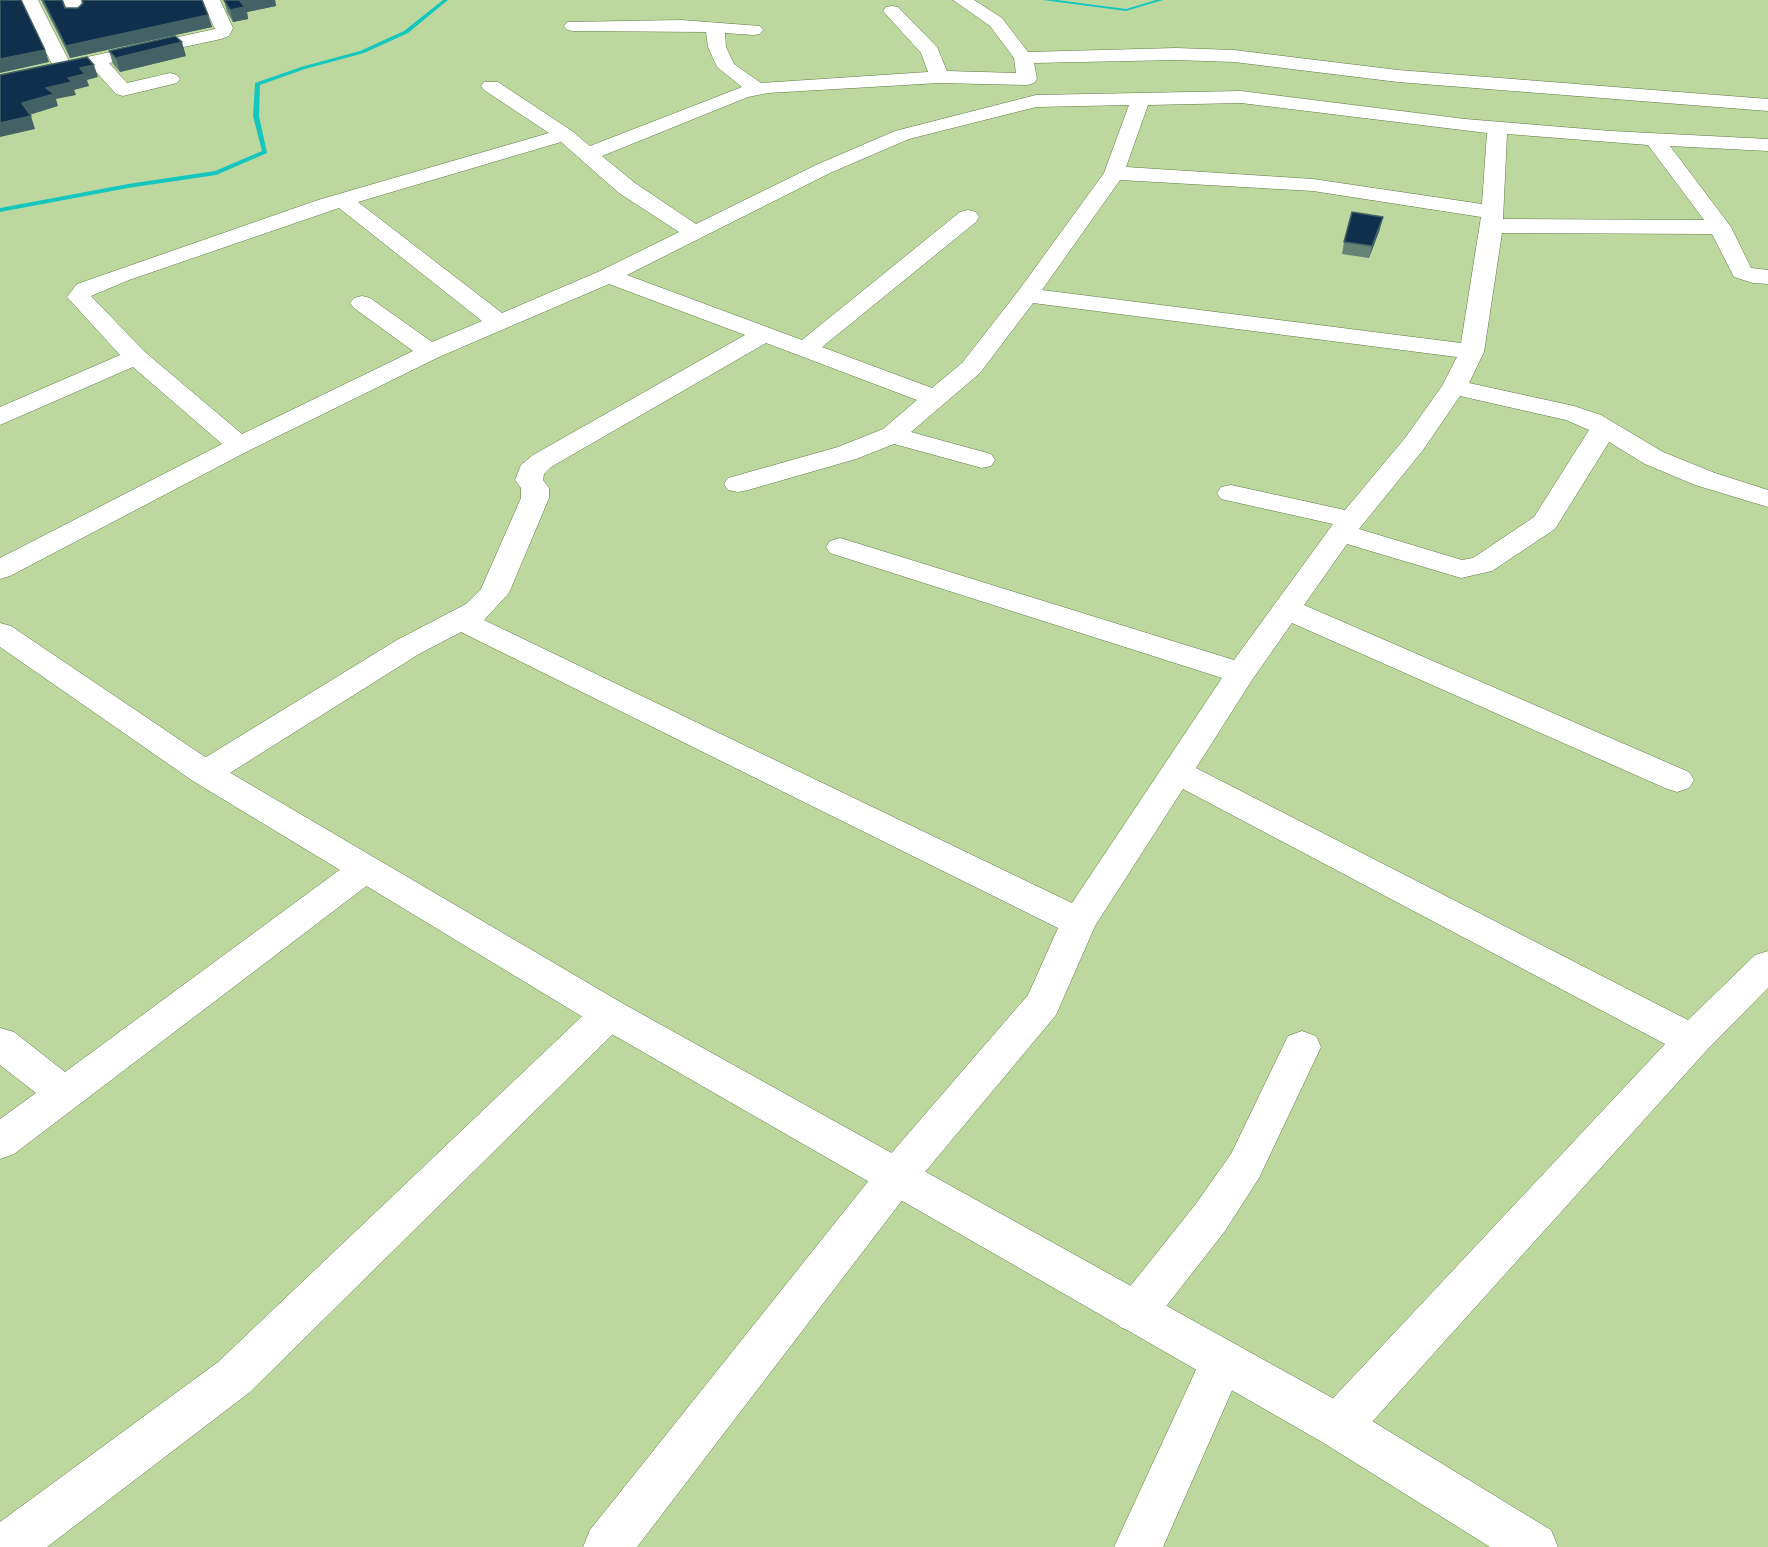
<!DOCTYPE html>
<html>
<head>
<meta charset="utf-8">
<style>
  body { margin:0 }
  canvas { display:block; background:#bcd89e }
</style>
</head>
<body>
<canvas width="1768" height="1547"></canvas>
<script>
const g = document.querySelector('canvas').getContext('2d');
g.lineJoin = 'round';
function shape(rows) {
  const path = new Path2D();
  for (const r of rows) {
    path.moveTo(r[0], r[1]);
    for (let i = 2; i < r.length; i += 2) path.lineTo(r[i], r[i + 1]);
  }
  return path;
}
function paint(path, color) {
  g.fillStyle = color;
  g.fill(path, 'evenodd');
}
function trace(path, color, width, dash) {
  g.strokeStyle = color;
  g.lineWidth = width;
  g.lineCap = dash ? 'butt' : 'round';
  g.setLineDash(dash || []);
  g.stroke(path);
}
const stream = shape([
  [443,0,448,0,408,33,364,53,305,69,260,85,259,116,267,153,216,175,128,188,0,212,0,208,128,184,215,171,262,151,253,116,255,83,301,67,360,51,404,31,443,0],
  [1043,0,1057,0,1126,9,1156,0,1163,0,1126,11,1043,0]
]);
const minor = shape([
  [20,0,38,0,69,61,215,29,202,0,220,0,233,28,229,36,221,39,109,63,127,83,170,73,177,75,180,79,177,83,123,96,116,94,92,67,0,87,0,75,52,64,20,0],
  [63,0,81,0,85,14,82,18,70,18,63,0],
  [953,0,974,0,1002,18,1028,52,1176,48,1234,50,1398,70,1768,99,1768,111,1398,82,1234,62,1176,60,1034,63,1037,79,1034,83,1027,85,939,83,768,93,748,97,602,156,635,183,696,224,816,165,895,131,1036,95,1241,91,1465,119,1611,131,1768,139,1768,151,1670,146,1731,227,1751,268,1768,270,1768,284,1753,283,1734,277,1712,234,1502,233,1484,352,1469,383,1574,406,1601,415,1663,452,1715,473,1768,490,1768,507,1695,485,1645,464,1609,442,1555,529,1492,571,1461,578,1347,544,1304,605,1689,772,1694,780,1689,788,1677,792,1665,788,1292,623,1252,680,1196,768,1688,1020,1755,955,1768,951,1768,988,1706,1051,1354,1442,1338,1448,1322,1442,1315,1426,1322,1410,1665,1044,1183,789,1095,926,1056,1015,910,1190,637,1547,583,1547,590,1530,882,1164,1028,995,1058,928,461,632,419,654,217,781,205,784,193,781,189,773,193,765,397,640,466,604,481,589,521,498,521,488,515,480,521,465,533,455,745,335,609,284,439,357,248,451,10,576,0,579,0,558,222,444,133,367,0,425,0,407,120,355,67,297,77,284,318,200,549,133,484,90,481,86,484,82,498,82,572,131,590,146,742,87,717,67,708,47,706,32,573,31,567,30,564,26,567,22,681,20,760,26,763,30,760,34,754,35,725,33,726,47,734,64,761,83,928,72,921,53,883,11,886,7,892,6,898,7,937,47,947,71,1016,73,1014,58,990,26,953,0],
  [1241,103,1487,133,1482,204,1313,179,1126,167,1148,105,1241,103],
  [1129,105,1104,173,1019,290,962,363,932,388,822,347,976,222,979,217,976,212,968,210,960,212,802,340,627,275,830,173,909,139,1036,107,1129,105],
  [1507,134,1648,145,1704,220,1503,219,1507,134],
  [561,142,619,193,679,232,600,271,502,313,358,202,561,142],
  [1120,180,1313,191,1481,217,1461,343,1042,290,1120,180],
  [339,208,482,321,432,342,370,298,362,296,354,298,350,303,354,308,413,351,242,434,145,352,91,296,129,280,339,208],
  [1033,303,1457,357,1442,386,1405,438,1345,510,1231,485,1221,487,1217,493,1221,499,1333,524,1234,660,850,541,840,538,830,541,826,547,830,553,1222,678,1072,903,484,620,509,593,549,498,549,488,543,480,544,474,551,467,766,343,917,400,883,429,838,447,728,478,724,484,728,490,738,492,748,490,856,459,894,444,982,468,991,466,995,460,991,454,911,432,980,373,1033,303],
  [1460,396,1566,420,1589,430,1534,517,1473,558,1462,560,1359,529,1423,450,1460,396],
  [365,856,377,860,382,869,377,878,14,1154,0,1159,0,1119,36,1093,0,1065,0,1028,14,1032,65,1072,353,860,365,856],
  [609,999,622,1003,628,1014,622,1025,250,1392,47,1547,0,1547,0,1522,218,1362,596,1003,609,999],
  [1302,1031,1316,1036,1321,1047,1259,1178,1225,1231,1150,1327,1135,1333,1120,1327,1113,1313,1120,1299,1195,1205,1231,1154,1288,1036,1302,1031],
  [1223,1340,1239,1346,1245,1361,1163,1547,1114,1547,1207,1346,1223,1340]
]);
const major = shape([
  [0,623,11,626,217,765,622,1003,1354,1410,1551,1530,1558,1547,1490,1547,1322,1442,596,1025,193,781,0,647,0,623]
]);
const wall = shape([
  [41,0,62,0,65,8,208,15,212,27,70,58],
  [224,0,275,0,276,6,247,12,248,19,233,22,227,12],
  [109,51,186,56,120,72,113,64],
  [1380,229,1369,258,1342,254,1344,242]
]);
const shadedWall = shape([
  [246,0,275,0,276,6,247,12,248,19,233,22,230,10,240,1],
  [208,15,212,27,70,58,66,46],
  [182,42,186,56,120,72,116,58],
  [45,50,49,62,0,73,0,59],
  [94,65,98,77,87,80,89,86,74,90,76,95,56,99,58,106,26,116,22,103,46,88,68,78,80,68],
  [31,116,35,129,0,137,0,123],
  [1383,217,1380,229,1369,258,1372,246]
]);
const building = shape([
  [0,0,21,0,45,50,0,59,0,0],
  [43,0,62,0,65,8,78,8,83,3,82,0,202,0,208,15,66,46,43,0],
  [224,0,246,0,240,1,245,7,230,10,224,0],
  [175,36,182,42,116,58,109,51,175,36],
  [87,57,94,65,80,68,85,74,68,78,72,82,46,88,54,94,22,103,31,116,0,123,0,75,87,57],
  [1352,212,1383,217,1372,246,1344,242,1352,212]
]);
paint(stream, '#14c6be');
trace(minor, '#607943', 1);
trace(major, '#607943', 1);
paint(minor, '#fff');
paint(major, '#fff');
paint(wall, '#668475');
paint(shadedWall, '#446265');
paint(building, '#102f4c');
trace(building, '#446265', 1.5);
</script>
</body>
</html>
